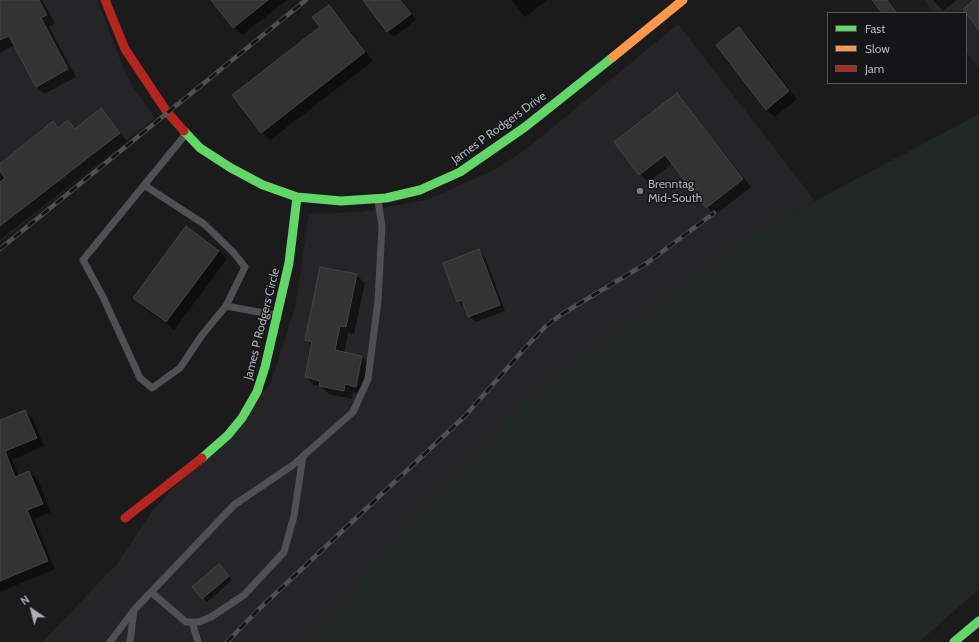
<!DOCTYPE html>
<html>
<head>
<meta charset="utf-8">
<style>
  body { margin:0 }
  #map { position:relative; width:979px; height:642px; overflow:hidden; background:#1b1b1b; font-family:Cabin,sans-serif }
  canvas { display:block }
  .legend { position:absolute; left:827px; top:12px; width:140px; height:72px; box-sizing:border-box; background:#151517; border:1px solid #525359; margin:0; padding:5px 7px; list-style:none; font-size:12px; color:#adb1bb }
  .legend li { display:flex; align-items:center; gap:8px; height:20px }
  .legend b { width:20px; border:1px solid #525359 }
  .north { position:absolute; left:12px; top:590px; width:40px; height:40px; -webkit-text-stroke:3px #151517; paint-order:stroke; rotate:325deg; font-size:11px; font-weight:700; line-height:16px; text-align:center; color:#adb1bb }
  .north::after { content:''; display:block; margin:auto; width:14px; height:18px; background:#adb1bb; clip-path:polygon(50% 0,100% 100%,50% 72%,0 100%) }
</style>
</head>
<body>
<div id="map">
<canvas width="979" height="642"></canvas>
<ul class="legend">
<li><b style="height:5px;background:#63d668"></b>Fast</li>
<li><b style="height:5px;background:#ff974d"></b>Slow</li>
<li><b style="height:5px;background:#b3261e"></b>Jam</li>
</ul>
<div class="north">N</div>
</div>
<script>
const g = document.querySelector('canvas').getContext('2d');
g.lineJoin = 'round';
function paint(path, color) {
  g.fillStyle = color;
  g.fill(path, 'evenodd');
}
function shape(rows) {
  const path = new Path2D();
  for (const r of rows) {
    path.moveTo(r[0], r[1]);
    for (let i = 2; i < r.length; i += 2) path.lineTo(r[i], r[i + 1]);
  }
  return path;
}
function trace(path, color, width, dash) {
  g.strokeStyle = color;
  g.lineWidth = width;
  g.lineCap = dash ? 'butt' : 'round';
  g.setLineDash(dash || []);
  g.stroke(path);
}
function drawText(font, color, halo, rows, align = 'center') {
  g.font = font + ' Cabin,sans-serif';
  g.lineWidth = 3;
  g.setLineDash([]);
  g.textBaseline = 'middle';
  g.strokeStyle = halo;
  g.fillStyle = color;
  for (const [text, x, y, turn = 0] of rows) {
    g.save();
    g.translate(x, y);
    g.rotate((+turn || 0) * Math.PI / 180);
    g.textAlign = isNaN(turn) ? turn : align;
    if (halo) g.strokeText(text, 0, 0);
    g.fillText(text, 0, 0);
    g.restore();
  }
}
const built = shape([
  [0,0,97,0,124,69,134,89,155,118,0,242],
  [924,0,979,0,979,68,966,52,966,13,935,13],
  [678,24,815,201,770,225,525,401,307,642,42,642,117,564,153,510,270,385,295,308,309,214,361,212,426,200,496,169,529,147]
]);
const green = shape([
  [979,114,979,589,919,642,307,642,525,401,770,225]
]);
const shadow = shape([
  [0,0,43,0,42,0,55,23,49,27,76,77,44,94,36,86,15,45,0,53],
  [213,0,287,0,242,35,234,27],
  [364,0,401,0,416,20,394,37,387,31],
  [511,0,547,0,525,17],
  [874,0,888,0,898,13,883,13],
  [933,0,957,0,943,11],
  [328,6,337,14,373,61,270,140,262,132,321,27],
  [739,28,748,36,797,99,775,117,766,109],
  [677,95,685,103,751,187,715,215,707,207,673,163,648,182,640,174,615,142],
  [101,110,109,118,127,141,0,240,0,165,53,122,59,129,68,121,76,130],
  [479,250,485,257,505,311,476,322,469,316,466,307,464,307,458,301],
  [219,251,227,259,174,330,142,306,134,298],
  [356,275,365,283,354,334,348,333,344,353,362,357,370,365,364,394,353,392,352,399,329,394,321,387,314,385,306,377,312,346,306,340],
  [25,411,33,419,44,446,12,460,19,476,29,472,38,480,51,512,34,519,55,569,0,592,0,421],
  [222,569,232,580,207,602,193,587]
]);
const building = shape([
  [0,0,39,0,47,15,41,18,68,69,36,87,9,36,0,40,0,0],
  [211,0,268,0,233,28,211,0],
  [363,0,400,0,411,14,387,32,363,0],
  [872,0,887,0,897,13,882,13,872,0],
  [974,0,979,0,979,30,963,9,974,0],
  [329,5,365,52,261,133,232,95,320,27,312,17,329,5],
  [739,27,789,91,766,110,716,45,739,27],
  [677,93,743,179,706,208,665,155,639,175,614,142,677,93],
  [101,108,120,133,0,226,0,182,5,178,0,171,0,164,53,121,58,128,68,120,75,129,101,108],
  [186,226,219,251,166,322,133,298,186,226],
  [479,249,500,305,468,317,462,300,457,302,443,263,479,249],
  [320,267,357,274,346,327,340,326,335,350,362,356,356,387,345,384,344,391,319,386,320,381,305,377,312,342,305,340,320,267],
  [25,410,37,438,5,451,15,477,29,471,43,504,27,510,48,561,0,581,0,420,25,410],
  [219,564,229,576,202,599,192,587,219,564]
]);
const lane = shape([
  [185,135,83,260,103,297,140,378,152,388,180,368,202,335,226,306,275,315],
  [144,185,204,224,233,252,245,267,226,306],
  [151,592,186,622,199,622,211,617,244,595,284,552,294,516,303,456],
  [192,622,198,642],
  [110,642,134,610,234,505,293,465,353,412,368,379,378,301,382,226,378,201],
  [130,642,134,610]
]);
const fast = shape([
  [184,131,200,148,231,168,263,185,297,197,341,201,386,198,420,190,460,172,525,127,613,57],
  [202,458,228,435,242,418,257,392,265,367,289,263,297,197],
  [954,642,979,621]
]);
const slow = shape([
  [613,57,683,0]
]);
const jam = shape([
  [105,0,125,49,167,112,184,131],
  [125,518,202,458]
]);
const rail = shape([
  [0,249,306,0],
  [227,642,258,610,465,416,525,348,545,327,562,314,647,263,714,213]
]);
const markers = [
  [640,191,4,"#7a7c83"]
];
const streetNames = [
  ["James P Rodgers Drive",499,128,-36],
  ["James P Rodgers Circle",262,324,-76]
];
const poiNames = [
  ["Brenntag",648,184],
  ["Mid-South",648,198]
];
paint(built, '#252527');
paint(green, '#212822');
paint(shadow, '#0007');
paint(building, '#333');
trace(building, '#434447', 1);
trace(lane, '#4f5054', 7);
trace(fast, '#63d668', 9);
trace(slow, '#ff974d', 9);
trace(jam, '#b3261e', 9);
trace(rail, '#505052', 4.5);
trace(rail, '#151517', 3, [9]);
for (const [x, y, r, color] of markers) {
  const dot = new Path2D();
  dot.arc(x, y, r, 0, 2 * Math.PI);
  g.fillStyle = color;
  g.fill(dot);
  trace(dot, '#151517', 1.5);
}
drawText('12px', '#adb1bb', '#151517', streetNames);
drawText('12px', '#adb1bb', '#151517', poiNames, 'left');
</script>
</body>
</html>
